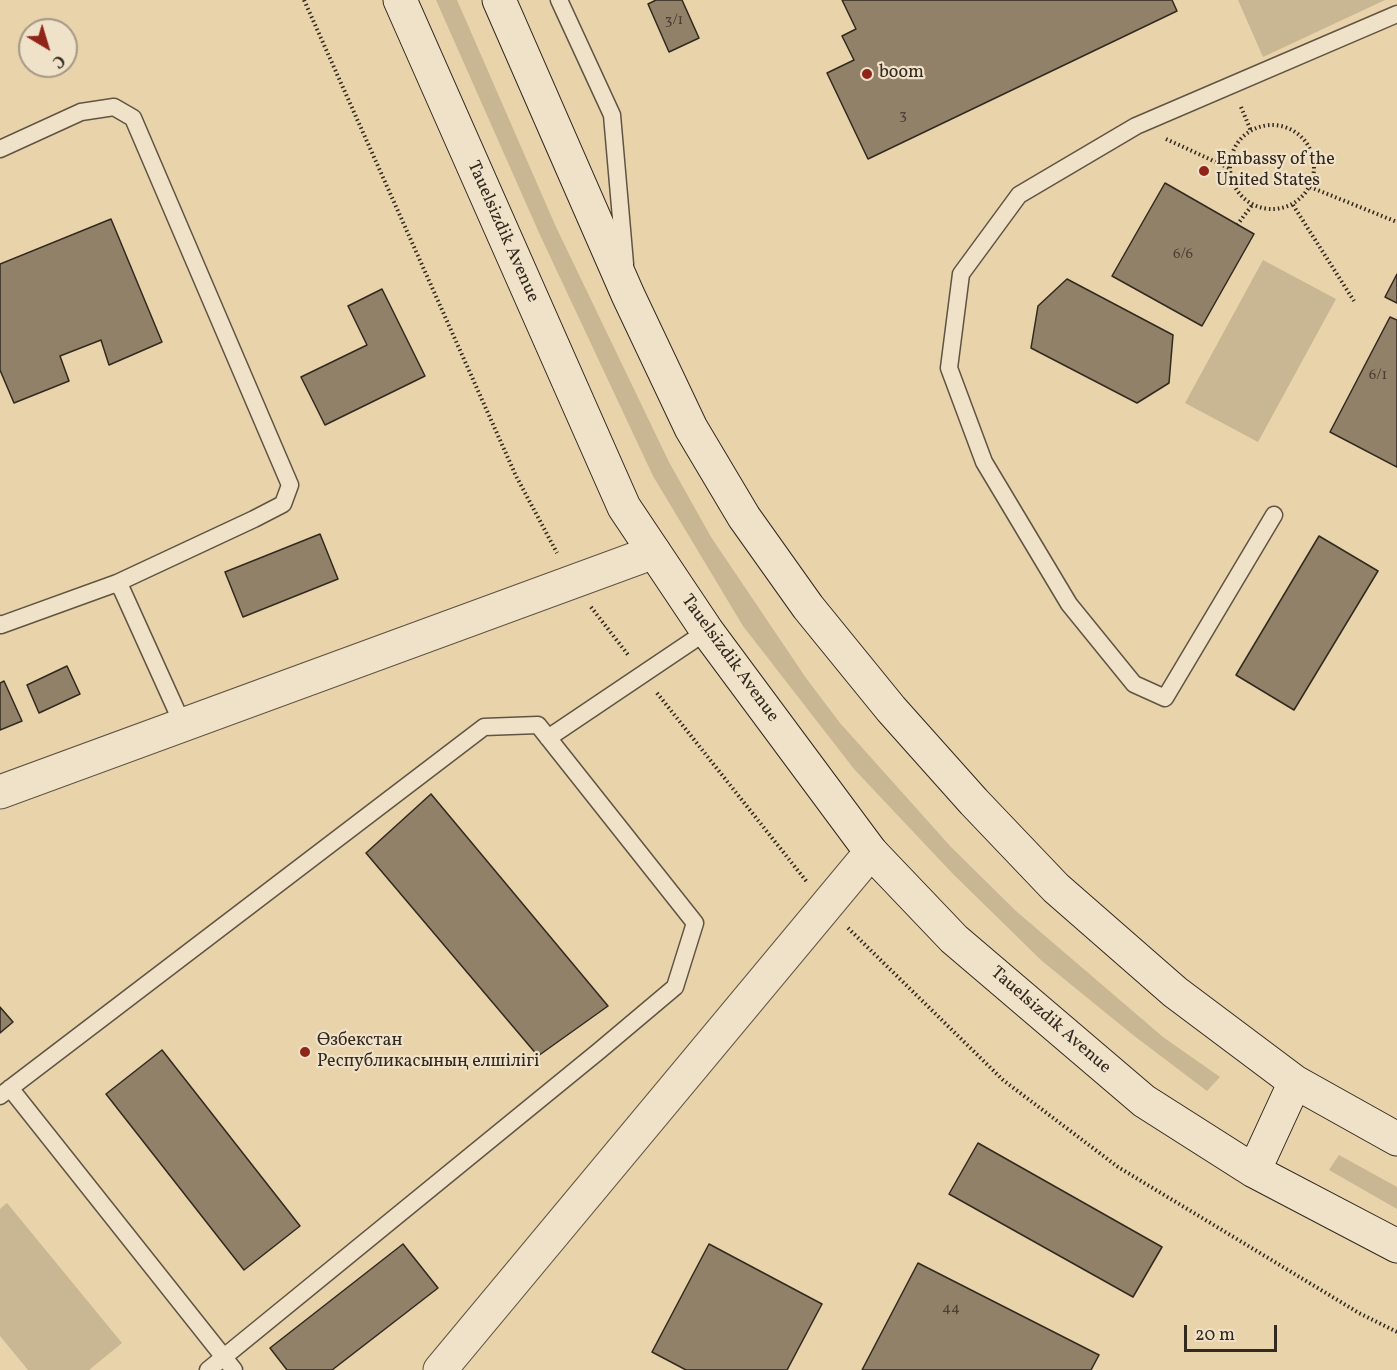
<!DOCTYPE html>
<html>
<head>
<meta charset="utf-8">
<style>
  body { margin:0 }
  #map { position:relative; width:1397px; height:1370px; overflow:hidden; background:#e8d3ab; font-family:Vollkorn,serif }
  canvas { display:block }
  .north { position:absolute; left:18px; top:18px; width:60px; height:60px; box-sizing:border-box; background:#f0e2c8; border:2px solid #a49884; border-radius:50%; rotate:142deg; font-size:16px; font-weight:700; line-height:24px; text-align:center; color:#32291f }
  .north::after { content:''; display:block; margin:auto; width:21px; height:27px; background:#8f2418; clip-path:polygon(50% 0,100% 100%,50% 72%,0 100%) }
  .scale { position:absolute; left:1184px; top:1325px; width:93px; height:27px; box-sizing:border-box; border:3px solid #32291f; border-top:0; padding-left:8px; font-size:18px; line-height:21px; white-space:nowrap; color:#32291f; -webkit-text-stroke:4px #f0e2c8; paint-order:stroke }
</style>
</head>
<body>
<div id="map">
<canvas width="1397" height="1370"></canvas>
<div class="north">С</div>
<div class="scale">20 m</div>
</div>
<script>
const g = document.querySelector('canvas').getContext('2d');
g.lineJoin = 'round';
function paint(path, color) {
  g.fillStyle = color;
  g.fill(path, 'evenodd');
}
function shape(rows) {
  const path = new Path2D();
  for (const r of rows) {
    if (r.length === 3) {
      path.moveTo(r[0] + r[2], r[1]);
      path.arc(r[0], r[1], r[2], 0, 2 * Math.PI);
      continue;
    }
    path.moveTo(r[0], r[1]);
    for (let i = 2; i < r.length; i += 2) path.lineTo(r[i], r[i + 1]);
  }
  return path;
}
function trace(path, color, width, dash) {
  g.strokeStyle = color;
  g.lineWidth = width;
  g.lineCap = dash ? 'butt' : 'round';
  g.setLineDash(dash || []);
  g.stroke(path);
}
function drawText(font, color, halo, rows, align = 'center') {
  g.font = font + ' Vollkorn,serif';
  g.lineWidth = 4.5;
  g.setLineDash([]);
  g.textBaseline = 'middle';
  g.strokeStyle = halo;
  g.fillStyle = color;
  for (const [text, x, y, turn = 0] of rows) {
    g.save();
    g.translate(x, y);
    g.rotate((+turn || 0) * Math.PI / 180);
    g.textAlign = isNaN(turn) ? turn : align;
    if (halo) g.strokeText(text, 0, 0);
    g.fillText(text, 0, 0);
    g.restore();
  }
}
const green = shape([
  [436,0,457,0,556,227,669,462,711,537,806,678,840,723,951,847,1016,911,1163,1037,1220,1077,1207,1091,1133,1035,1042,961,953,874,854,769,743,626,653,476,540,235],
  [1238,0,1385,0,1263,57],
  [1263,260,1336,299,1258,442,1185,403],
  [1339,1155,1397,1187,1397,1209,1329,1170],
  [7,1203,122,1343,89,1370,28,1370,0,1336,0,1209]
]);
const building = shape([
  [656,0,682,0,699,38,669,52,648,4,656,0],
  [842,0,1172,0,1177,11,868,159,827,73,854,60,842,36,856,29,842,0],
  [1165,183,1254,234,1202,326,1112,276,1165,183],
  [111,219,162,342,109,365,101,340,60,356,69,381,14,403,0,370,0,264,111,219],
  [1397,274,1397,303,1385,297,1397,274],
  [1067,279,1173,335,1169,383,1137,403,1031,348,1038,306,1067,279],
  [382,289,425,376,325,425,301,377,367,345,348,306,382,289],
  [1390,317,1397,320,1397,467,1330,432,1390,317],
  [320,534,338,579,243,617,225,572,320,534],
  [1319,536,1378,571,1294,710,1236,675,1319,536],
  [67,666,80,694,39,713,27,685,67,666],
  [4,681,22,721,0,730,0,683,4,681],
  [431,794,608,1006,538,1056,366,853,431,794],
  [0,1007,13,1022,0,1033,0,1007],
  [162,1050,300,1226,244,1270,106,1094,162,1050],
  [978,1143,1162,1247,1133,1297,949,1194,978,1143],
  [403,1244,438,1288,332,1370,287,1370,270,1348,403,1244],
  [709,1244,822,1304,787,1370,686,1370,652,1352,709,1244],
  [918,1263,1099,1355,1091,1370,862,1370,918,1263]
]);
const path = shape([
  [304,0,516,476,557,553],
  [1241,107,1251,131],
  [1272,167,42],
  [1166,139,1231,169],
  [1310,187,1397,222],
  [1293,205,1354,301],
  [1237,225,1253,204],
  [591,607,629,656],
  [657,693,807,882],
  [848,928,1003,1080,1118,1167,1359,1313,1397,1332]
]);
const service = shape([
  [559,0,612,115,625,264],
  [0,149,81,112,114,107,133,118,290,485,283,504,254,519,117,583,1,625,0,624],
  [1274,515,1165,698,1134,684,1069,604,984,462,949,368,961,274,1019,195,1136,126,1397,14],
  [117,583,122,590,183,725],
  [548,738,707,631],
  [10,1088,234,1370],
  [0,1096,484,727,538,725,695,923,675,987,599,1051,208,1370]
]);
const minor = shape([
  [0,792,654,552],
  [440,1370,871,852]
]);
const secondary = shape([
  [400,0,624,507,707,631,871,852,954,939,1144,1101,1254,1171,1397,1246],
  [499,0,628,295,691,428,744,517,808,607,891,709,974,802,1056,888,1175,992,1295,1082,1397,1139],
  [1254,1171,1295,1082]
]);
const markers = [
  [867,74,6,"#8f2418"],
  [1204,171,6,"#8f2418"],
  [305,1052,6,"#8f2418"]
];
const numberNames = [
  ["3/1",674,21],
  ["3",903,116],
  ["6/6",1183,255],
  ["6/1",1378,376],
  ["44",951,1309]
];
const poiNames = [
  ["boom",879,74],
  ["Embassy of the",1216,161],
  ["United States",1216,182],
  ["Өзбекстан",317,1042],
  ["Республикасының елшілігі",317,1063]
];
const streetNames = [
  ["Tauelsizdik Avenue",502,232,66],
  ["Tauelsizdik Avenue",729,659,54],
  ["Tauelsizdik Avenue",1050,1021,41]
];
paint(green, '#c9b693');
paint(building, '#918168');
trace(building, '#32291f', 1.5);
trace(service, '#605442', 19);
trace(minor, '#605442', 35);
trace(secondary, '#32291f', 35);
trace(path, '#32291f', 4, [1.5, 3]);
trace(service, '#f0e2c8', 16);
trace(minor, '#f0e2c8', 33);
trace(secondary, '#f0e2c8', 33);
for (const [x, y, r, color] of markers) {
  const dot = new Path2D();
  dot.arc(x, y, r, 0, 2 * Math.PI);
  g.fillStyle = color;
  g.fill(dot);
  trace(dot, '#f0e2c8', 2);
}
drawText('15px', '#4a3f31', null, numberNames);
drawText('18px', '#32291f', '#f0e2c8', poiNames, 'left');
drawText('18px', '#32291f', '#f0e2c8', streetNames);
</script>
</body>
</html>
